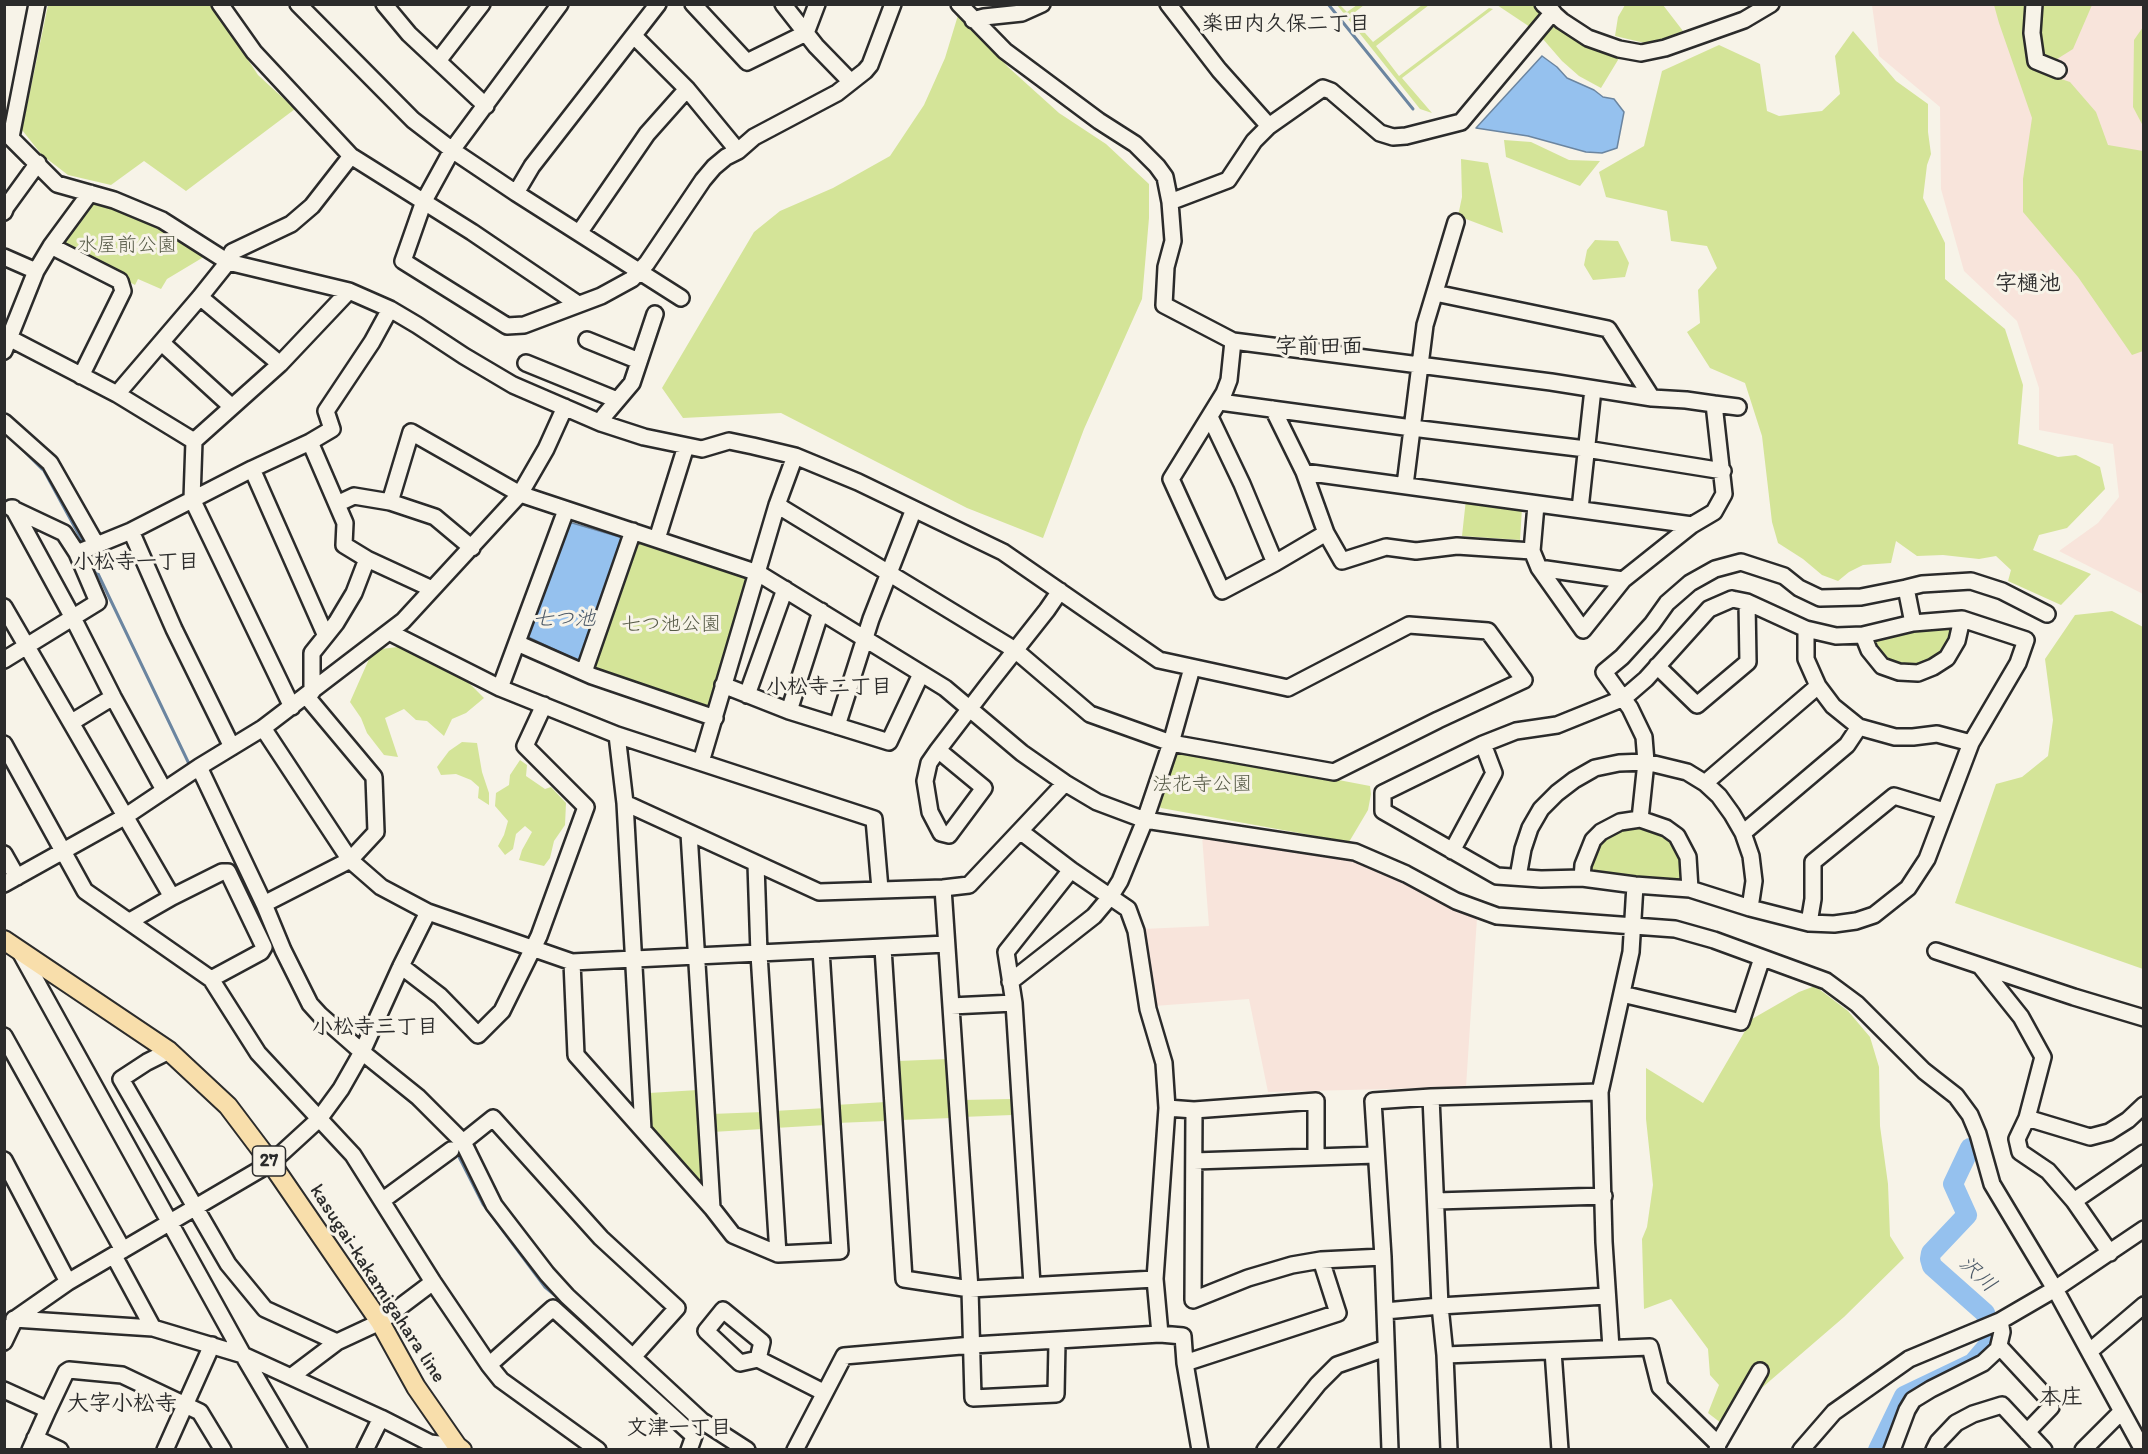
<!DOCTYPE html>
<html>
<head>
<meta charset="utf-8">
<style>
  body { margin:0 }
  #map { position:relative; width:2148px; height:1454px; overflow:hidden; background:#f7f3e8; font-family:Itim,sans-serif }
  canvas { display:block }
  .frame { position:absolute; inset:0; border:6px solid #2b2b2b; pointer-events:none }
</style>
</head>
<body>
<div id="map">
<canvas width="2148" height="1454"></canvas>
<div class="frame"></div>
</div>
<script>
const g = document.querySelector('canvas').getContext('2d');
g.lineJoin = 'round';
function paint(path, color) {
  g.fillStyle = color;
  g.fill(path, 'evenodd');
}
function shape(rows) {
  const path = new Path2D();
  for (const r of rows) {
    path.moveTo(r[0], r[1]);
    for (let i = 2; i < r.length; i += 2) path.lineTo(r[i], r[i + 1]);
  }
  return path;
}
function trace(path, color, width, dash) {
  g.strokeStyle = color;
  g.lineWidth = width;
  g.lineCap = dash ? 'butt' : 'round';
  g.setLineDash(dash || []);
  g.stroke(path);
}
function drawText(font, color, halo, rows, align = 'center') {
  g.font = font + ' Itim,"Klee One",sans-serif';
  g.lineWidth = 6;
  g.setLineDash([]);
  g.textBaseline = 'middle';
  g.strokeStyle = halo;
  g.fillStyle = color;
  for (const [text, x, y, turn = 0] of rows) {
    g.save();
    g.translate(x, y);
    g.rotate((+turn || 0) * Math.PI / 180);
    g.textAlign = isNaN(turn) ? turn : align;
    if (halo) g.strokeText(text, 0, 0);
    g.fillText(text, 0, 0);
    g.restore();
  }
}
const built = shape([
  [1872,5,2143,5,2143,594,2059,551,2098,523,2119,497,2113,444,2039,430,2039,388,2017,321,1964,271,1941,189,1940,107,1879,56],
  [1202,836,1358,862,1477,918,1466,1087,1268,1092,1249,999,1154,1006,1143,929,1209,926]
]);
const green = shape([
  [48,5,212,5,258,75,295,109,186,191,144,161,111,185,68,175,42,155,22,130],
  [1337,5,1340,5,1347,12,1357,5,1364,5,1350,16,1373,42,1422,5,1429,5,1376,46,1399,76,1489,8,1493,9,1402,78,1432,113,1420,109],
  [1497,5,1543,5,1621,55,1601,88,1579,76,1562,61,1536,31],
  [1625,5,1663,5,1683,31,1649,44,1615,36,1618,17],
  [1994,5,2092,5,2073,49,2038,71,2070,82,2096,112,2108,145,2143,151,2143,351,2132,355,2078,277,2023,212,2023,179,2032,118,1999,23],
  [959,12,1008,67,1059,113,1106,144,1149,184,1149,218,1142,299,1084,429,1043,538,967,508,781,413,683,418,662,388,754,232,780,211,833,188,890,156,924,105,945,58],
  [2143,27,2143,126,2133,107,2134,40],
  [1853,31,1896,81,1928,104,1928,132,1931,154,1927,165,1923,198,1945,243,1945,279,2005,329,2023,385,2018,444,2058,457,2076,455,2100,467,2105,489,2067,528,2039,535,2033,550,2091,574,2061,605,2008,581,2011,570,1996,556,1979,559,1943,555,1917,556,1896,541,1891,563,1863,565,1849,572,1838,581,1822,575,1803,559,1778,543,1772,522,1762,436,1745,383,1710,368,1687,332,1700,323,1698,290,1717,268,1707,246,1671,241,1667,211,1606,197,1599,172,1644,146,1662,71,1719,45,1760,64,1767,111,1779,116,1822,111,1840,94,1835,56],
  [1504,140,1531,142,1569,160,1600,161,1580,186,1506,157],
  [1461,159,1488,163,1503,233,1458,216,1462,197],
  [99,201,106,201,159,227,207,255,167,279,161,289,138,279,135,285,66,249,63,246,93,205],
  [1595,240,1618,241,1629,263,1625,277,1593,280,1584,265,1587,250],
  [1466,499,1522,508,1520,540,1462,536],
  [634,542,750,577,711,708,592,666],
  [2112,611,2143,627,2143,969,1955,903,1996,784,2022,777,2048,756,2053,720,2045,659,2075,615],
  [1930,627,1956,628,1942,657,1918,669,1886,662,1874,649,1870,637],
  [406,646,455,669,484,698,466,713,452,719,444,736,427,721,416,720,404,709,385,718,398,757,384,755,367,733,361,718,350,702,373,650],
  [462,742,477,743,482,772,489,793,489,805,478,798,479,787,471,780,456,774,441,775,437,767,449,751],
  [1176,749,1370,786,1371,794,1368,810,1349,842,1161,808,1157,804],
  [520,760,527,765,526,776,545,789,551,787,566,803,565,825,554,841,550,858,544,866,519,860,522,850,532,832,525,826,516,834,513,849,505,855,498,846,504,835,508,821,495,806,496,793,509,785,510,775],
  [1621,826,1654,826,1681,848,1687,886,1585,875,1596,842],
  [1815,986,1848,1011,1870,1037,1879,1067,1880,1126,1888,1184,1890,1236,1904,1258,1844,1317,1721,1423,1708,1413,1719,1385,1710,1375,1708,1349,1671,1299,1644,1309,1642,1239,1647,1227,1653,1185,1646,1119,1646,1068,1703,1103,1752,1019,1799,992],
  [948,1059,951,1118,901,1120,898,1061],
  [698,1090,706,1194,652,1132,649,1093],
  [1011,1099,1012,1115,962,1117,962,1100],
  [886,1102,887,1121,836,1123,835,1105],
  [826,1108,826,1125,775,1128,774,1111],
  [763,1112,763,1129,712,1132,711,1114]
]);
const water = shape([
  [1542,56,1557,67,1567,78,1594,90,1603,97,1614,99,1624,112,1617,148,1602,153,1586,152,1528,136,1476,128,1542,56],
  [569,522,623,538,581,662,526,636,569,522]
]);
const stream = shape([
  [1328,4,1413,109],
  [12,439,42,469,42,467,85,546],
  [89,555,191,768],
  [195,777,265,926],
  [382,1078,423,1112],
  [456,1151,483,1204,545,1287,564,1303],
  [580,1318,667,1399]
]);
const river = shape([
  [1970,1148,1953,1184,1967,1215,1931,1253,1930,1259,1932,1266,1985,1313,1986,1316],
  [1878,1450,1904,1396,1973,1363,1990,1343,1989,1336]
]);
const minor = shape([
  [220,4,254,52,351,156,472,232,578,304],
  [298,4,413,120,452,150,516,193,681,298],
  [384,4,409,34,486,106],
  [560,4,452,150,424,201,403,261,507,326,524,325,601,296,632,279,647,263,703,180,714,167,726,157,738,151,754,137,837,93,865,71,870,65,893,4],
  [693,4,747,62,806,33,817,4],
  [783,4,816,46,851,82],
  [959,4,1005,51,1099,121,1135,144,1157,166,1165,177,1170,202,1173,241,1166,267,1164,305,1233,341,1551,382,1652,398,1686,400,1714,404,1724,494,1714,512,1692,525,1623,580,1583,630,1539,568,1532,551,1457,546,1416,551,1386,547,1342,561,1326,533,1304,472,1273,409],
  [1168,4,1219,70,1269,126,1254,141,1228,180,1170,202],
  [1543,4,1562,21,1588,38,1619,49,1641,53,1665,48,1744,20,1771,4],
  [2034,4,2032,33,2036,61,2058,70],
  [973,20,984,17,1022,13,1042,4],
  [634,36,687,89,738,151],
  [438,61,482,4],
  [1269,126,1323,88,1331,91,1380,133,1393,137,1406,136,1461,122,1553,12],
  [4,131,57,184,114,200,162,220,228,262,349,291,390,309,417,325,464,356,513,385,601,423,644,437,702,449,729,441,753,446,795,456,858,482,1003,552,1159,660,1288,688,1409,625,1488,631,1524,680,1438,720,1334,772,1171,743,1090,714,1015,650,777,505],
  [11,137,37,4],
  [516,193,532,166,658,4],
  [4,212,6,207,38,163],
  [579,233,647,134,687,89],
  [51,246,120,281,123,291,81,376],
  [4,257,36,271],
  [1435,293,1608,329,1652,398],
  [200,297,280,364],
  [11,339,117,394,194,441],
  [587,340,639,361],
  [1233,341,1229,380,1224,393,1171,479,1222,591,1275,563,1326,533],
  [162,343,232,407],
  [4,351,36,271,51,246,90,193],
  [526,363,617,400],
  [117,394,200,297,228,262,232,252,291,224,312,206,351,156],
  [1220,402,1412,428,1586,449,1723,471],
  [1714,404,1738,407],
  [1210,417,1242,484,1275,563],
  [4,422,50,463,96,544],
  [601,423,604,416,632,383,655,314],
  [310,442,345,523,344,545,367,559,432,589],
  [252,469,325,634],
  [1304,472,1692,525],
  [1405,485,1425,325,1456,222],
  [390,502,411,432,520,494,758,573,945,688,1022,753,1065,783,1097,802,1145,820,1355,852,1406,874,1456,901,1497,916,1675,929,1714,940,1826,981,1857,1004,1924,1071,1956,1096,1970,1115,1978,1134,1992,1184,2055,1289,2143,1450],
  [337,504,354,496,390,502,435,517,472,548],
  [13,508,73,618,113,697,164,790],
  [1580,509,1593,389],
  [131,531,174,629,232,747],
  [657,539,686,446],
  [1532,551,1536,505],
  [77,553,131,531,252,469,310,442,332,429,326,411,372,342,390,309],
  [1539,568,1623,580],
  [1906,588,1922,584,1971,581,2002,591,2047,614],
  [1732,599,1747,602,1806,629,1836,636,1863,635,1913,623,1962,619,2026,640,2018,663,1971,743,1927,859,1908,888,1874,915,1856,921,1834,924,1809,923,1750,908,1690,889,1635,885,1582,878,1541,879,1497,876,1383,811,1383,793,1483,744,1516,731,1557,725,1624,698,1646,679,1709,609,1732,599],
  [4,607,172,897],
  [1806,629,1806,659,1818,686,1833,706,1859,727,1895,737,1913,737,1937,734,1971,743],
  [389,632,500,688,617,735,874,819,880,889],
  [1863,635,1869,650,1882,666,1899,672,1918,673,1933,667,1947,658,1957,641,1962,619],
  [517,643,592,676,715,718],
  [4,660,98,602,77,553,64,533,11,508],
  [1657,666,1697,705,1748,662,1747,602],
  [584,672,633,531],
  [723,685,789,711,889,742,921,674],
  [500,688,566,510],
  [312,692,312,653,336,623,354,593,367,559],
  [747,695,785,589],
  [292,707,192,499,194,441,280,364,349,291],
  [789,711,821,611],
  [72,722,113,697],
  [837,726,871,619,914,509],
  [263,728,350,860,381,887,428,912,572,962,946,944],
  [617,735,625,803,643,1130],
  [4,744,85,891,211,979,258,1053,353,1155,433,1282,489,1365,501,1380,598,1450],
  [938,750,984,788,949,835,941,833,930,812,925,781,929,763,938,750,987,686,1047,610,1060,591],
  [701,762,777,505,795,456],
  [199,767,264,904,283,950,310,1004,320,1015,362,1052,418,1097,463,1142,494,1205,547,1274,567,1296,702,1421,747,1450],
  [1705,783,1818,686],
  [625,803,819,892,943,888,969,885,1065,783],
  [1640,819,1646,762,1644,737,1630,708,1604,672,1622,657,1652,624,1667,603,1690,583,1715,569,1741,562,1784,576,1799,588,1820,598,1861,597,1906,588,1913,623],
  [1020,831,1071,870,1128,909,1136,931,1148,1009,1164,1063,1167,1108,1155,1279,1160,1334],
  [689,833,712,1208],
  [1743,833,1847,745,1859,727],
  [1452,851,1494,773,1483,744],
  [4,854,17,877],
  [756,864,759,954,778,1254],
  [1518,877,1523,849,1530,828,1541,809,1557,793,1574,780,1595,768,1619,763,1646,762,1687,772,1705,783,1719,796,1732,814,1743,833,1751,856,1754,881,1750,908],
  [1582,878,1583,865,1593,840,1601,832,1620,822,1640,819,1666,828,1677,836,1688,857,1690,889],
  [4,884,126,816,199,767,263,728,403,621,520,494,546,449,565,407],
  [943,888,970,1289,973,1398,1056,1394,1057,1342],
  [264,904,350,860,376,832,374,777,307,697],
  [130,921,172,897,222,872,228,872,264,947,261,952,211,979],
  [1809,923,1813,899,1813,862,1894,796,1944,811],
  [883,948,904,1279,970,1289,1155,1279],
  [19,950,243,1355,299,1450],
  [1936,951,2074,997,2144,1018],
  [572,962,576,1055,712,1208,733,1235,778,1254,840,1251,821,950],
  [401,966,440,996,478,1035,502,1011,539,936,586,807,525,746,544,705],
  [1981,967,2021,1017,2043,1057,2027,1118,2017,1139,2020,1152,2048,1171,2074,1201,2110,1253],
  [1010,982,1094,916,1110,897,1120,881,1145,820,1171,743,1192,668],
  [1622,994,1741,1022,1762,958],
  [951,1006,1014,1003],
  [4,1036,123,1250],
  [169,1051,147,1062,121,1079,228,1264,265,1309,337,1342],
  [1431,1097,1440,1306,1445,1355,1449,1450],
  [1167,1108,1194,1110,1316,1101,1316,1156],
  [1194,1110,1193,1300,1248,1278,1292,1265,1321,1260,1383,1257],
  [2027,1118,2090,1137,2109,1132,2128,1120,2144,1105],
  [463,1142,493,1118,601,1238,677,1308,633,1357],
  [4,1160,68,1282],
  [1194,1161,1376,1155],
  [383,1200,451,1150],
  [1436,1201,1604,1196],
  [2074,1201,2144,1153],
  [114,1256,153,1328],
  [1032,1285,1014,1003,1006,952,1071,870],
  [1385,1311,1440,1306,1606,1296],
  [14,1319,153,1328,243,1355,381,1418,430,1443,457,1446],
  [4,1342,15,1319,68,1282,271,1163,319,1119,341,1089,362,1052,401,966,428,912],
  [1999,1346,2049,1400,2051,1407,2027,1432],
  [1611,1348,1604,1242,1600,1092,1631,952,1635,885],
  [1553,1351,1560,1450],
  [2090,1351,2144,1305],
  [1445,1355,1650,1347,1660,1387,1718,1444],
  [758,1359,762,1342,723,1310,706,1331,740,1363,758,1359,823,1392],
  [1185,1363,1338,1313,1321,1260],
  [489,1365,553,1308,694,1436,689,1450],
  [292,1376,337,1342,380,1322,433,1282],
  [4,1390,48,1410,66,1372,69,1370,122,1375,200,1412,223,1450],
  [35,1438,60,1450],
  [30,1450,48,1410],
  [165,1450,212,1345],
  [365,1450,381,1418],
  [795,1450,844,1356,973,1345,1160,1334,1183,1336,1185,1363,1200,1450],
  [1265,1450,1318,1384,1337,1365,1386,1348],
  [1390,1450,1383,1257,1373,1101,1431,1097,1600,1092],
  [1717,1450,1718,1444,1760,1371],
  [1801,1450,1834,1412,1909,1359,2000,1321,2055,1289,2144,1229],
  [1892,1450,1907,1410,1913,1400,1931,1389,1983,1363,1998,1349,2002,1332,2000,1321],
  [1934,1450,1938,1442,1956,1423,1973,1414,2002,1405,2044,1450],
  [2083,1450,2121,1412]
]);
const major = shape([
  [4,940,169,1051,228,1106,271,1163,380,1322,416,1387,457,1446,462,1450]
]);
const shields = [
  [269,1161,33]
];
const shieldNames = [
  ["27",269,1161]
];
const parkNames = [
  ["水屋前公園",127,246],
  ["七つ池公園",671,625],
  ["法花寺公園",1202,785]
];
const streetNames = [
  ["kasugai-kakamigahara line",377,1284,57]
];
const neighbourhoodNames = [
  ["楽田内久保二丁目",1286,25],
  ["小松寺一丁目",136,563],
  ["小松寺二丁目",829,688],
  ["小松寺三丁目",375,1028],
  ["文津一丁目",679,1429]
];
const waterNames = [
  ["七つ池",564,620],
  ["沢川",1977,1275,43]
];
const quarterNames = [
  ["字樋池",2028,284],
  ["字前田面",1319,347],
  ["本庄",2061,1398],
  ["大字小松寺",122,1404]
];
paint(built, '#f8e4db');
paint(green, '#d4e498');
paint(water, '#95c1ee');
trace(water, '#6b85a0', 1.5);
trace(stream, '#6b85a0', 3);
trace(river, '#95c1ee', 20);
trace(minor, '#2b2b2b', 20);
trace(major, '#2b2b2b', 22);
trace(minor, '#f7f3e8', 15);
trace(major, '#f8deab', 18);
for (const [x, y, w] of shields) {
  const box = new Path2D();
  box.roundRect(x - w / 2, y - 15, w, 30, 4.5);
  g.fillStyle = '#f7f3e8';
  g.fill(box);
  trace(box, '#2b2b2b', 1.5);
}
drawText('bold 18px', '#2b2b2b', null, shieldNames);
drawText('20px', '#555946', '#f7f3e8', parkNames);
drawText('20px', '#2b2b2b', '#f7f3e8', streetNames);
drawText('bold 21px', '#2b2b2b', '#f7f3e8', neighbourhoodNames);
drawText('italic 21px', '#4b5866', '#f7f3e8', waterNames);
drawText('bold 22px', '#2b2b2b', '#f7f3e8', quarterNames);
</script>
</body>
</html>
